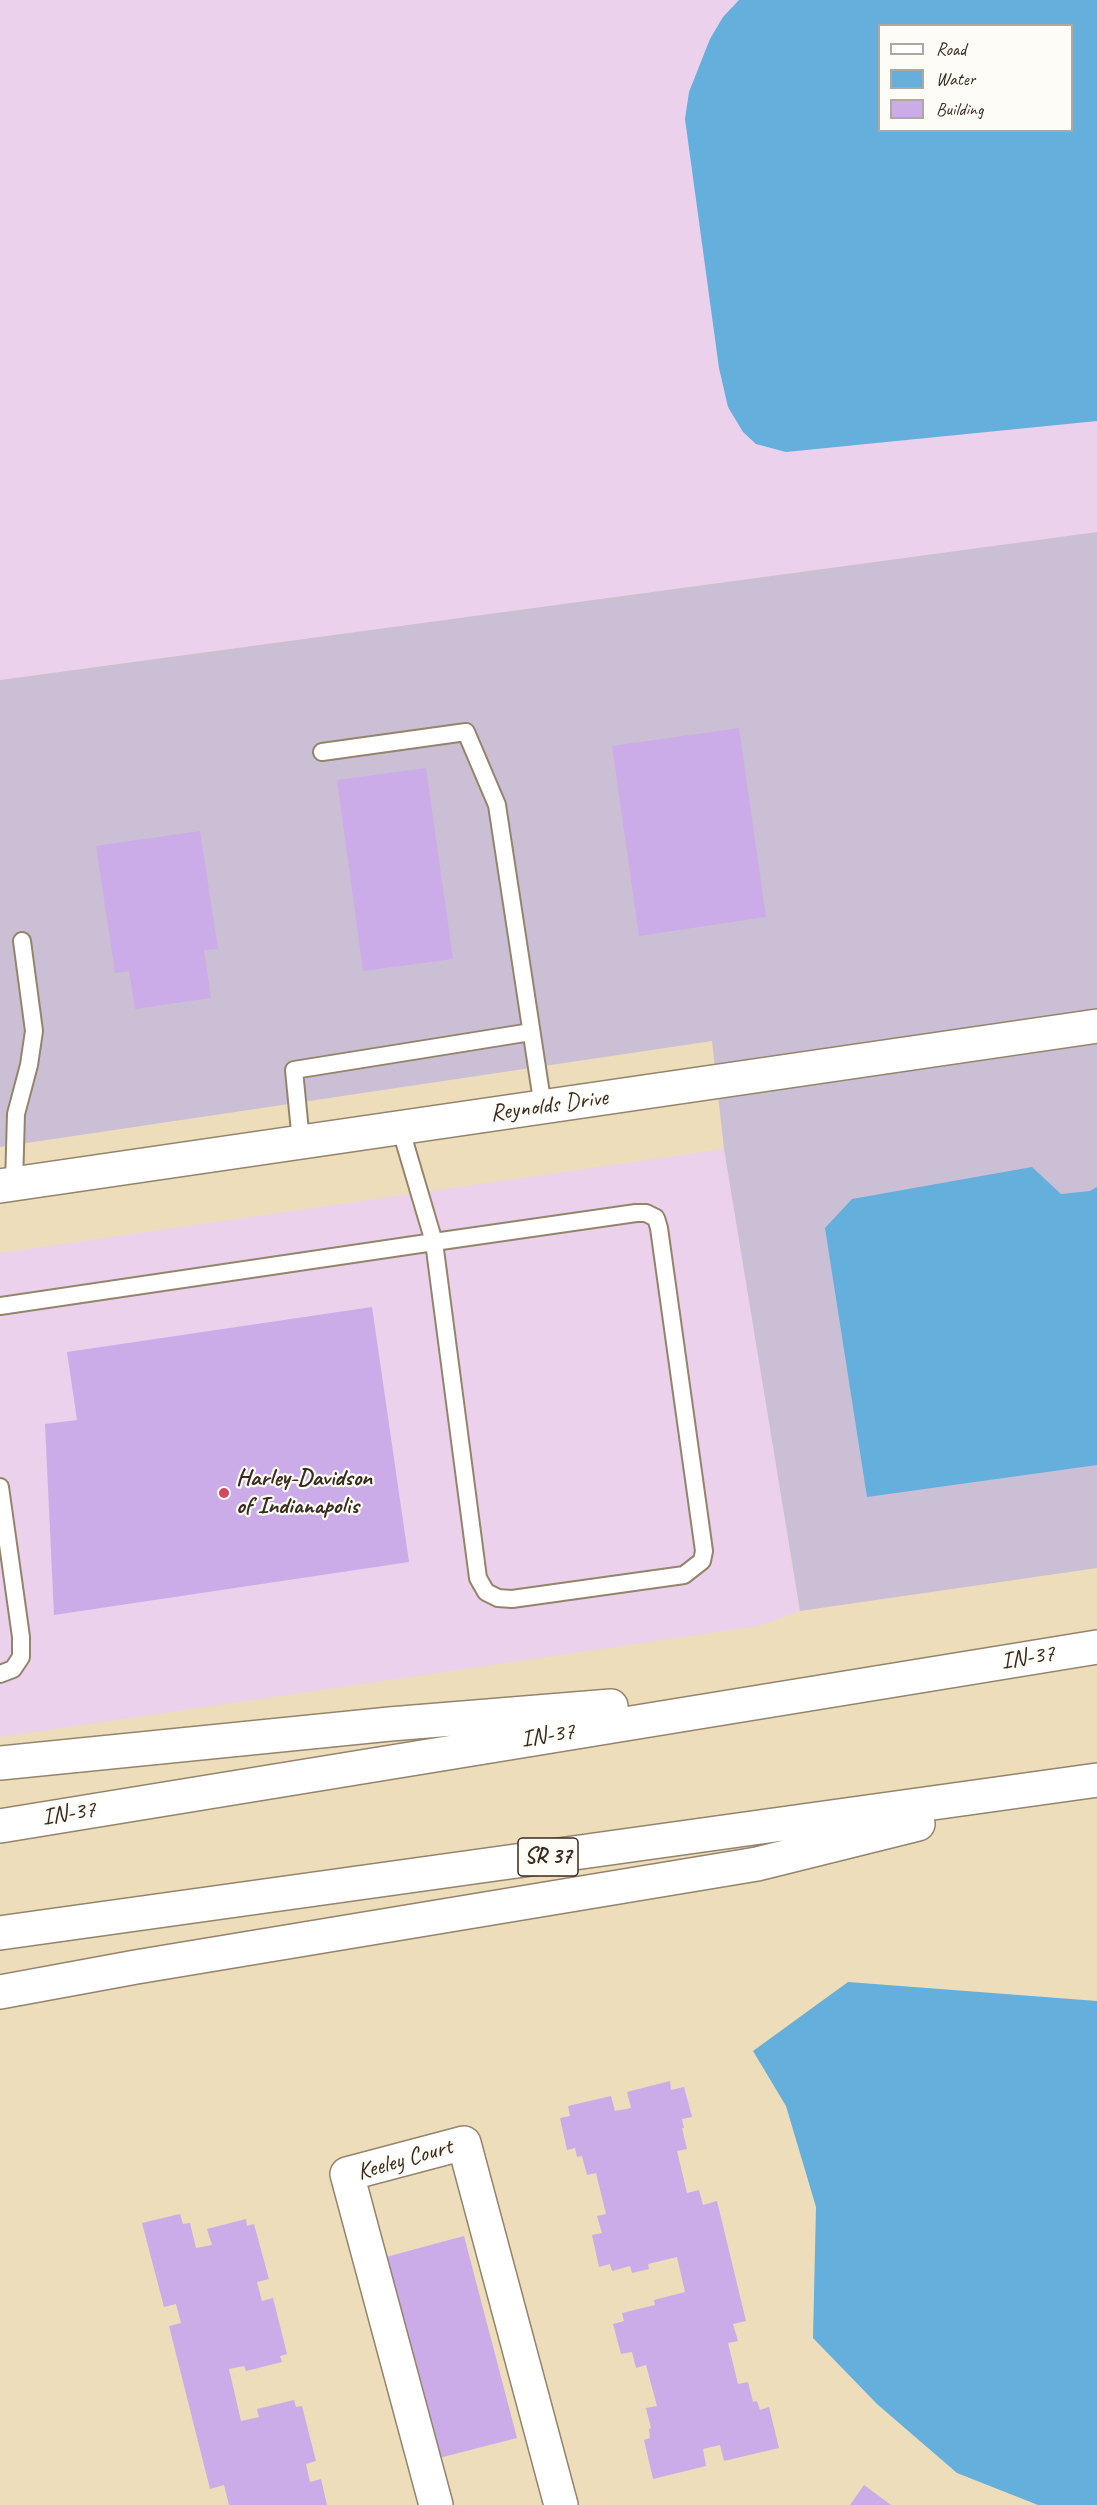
<!DOCTYPE html>
<html>
<head>
<meta charset="utf-8">
<style>
  body { margin:0 }
  #map { position:relative; width:1097px; height:2505px; overflow:hidden; background:#edddbb; font-family:Caveat,sans-serif }
  canvas { display:block }
  .legend { position:absolute; left:878px; top:24px; width:195px; height:108px; box-sizing:border-box; background:#fdfcf7; border:2px solid #afa8a0; margin:0; padding:8px 10px; list-style:none; font-size:18px; color:#3b2a1e }
  .legend li { display:flex; align-items:center; gap:12px; height:30px }
  .legend b { width:30px; border:2px solid #afa8a0 }
</style>
</head>
<body>
<div id="map">
<canvas width="1097" height="2505"></canvas>
<ul class="legend">
<li><b style="height:8px;background:#fff"></b>Road</li>
<li><b style="height:16px;background:#64afdc"></b>Water</li>
<li><b style="height:16px;background:#cbace8"></b>Building</li>
</ul>
</div>
<script>
const g = document.querySelector('canvas').getContext('2d');
g.lineJoin = 'round';
function paint(path, color) {
  g.fillStyle = color;
  g.fill(path, 'evenodd');
}
function shape(rows) {
  const path = new Path2D();
  for (const r of rows) {
    path.moveTo(r[0], r[1]);
    for (let i = 2; i < r.length; i += 2) path.lineTo(r[i], r[i + 1]);
  }
  return path;
}
function trace(path, color, width, dash) {
  g.strokeStyle = color;
  g.lineWidth = width;
  g.lineCap = dash ? 'butt' : 'round';
  g.setLineDash(dash || []);
  g.stroke(path);
}
function drawText(font, color, halo, rows, align = 'center') {
  g.font = font + ' Caveat,sans-serif';
  g.lineWidth = 4.5;
  g.setLineDash([]);
  g.textBaseline = 'middle';
  g.strokeStyle = halo;
  g.fillStyle = color;
  for (const [text, x, y, turn = 0] of rows) {
    g.save();
    g.translate(x, y);
    g.rotate((+turn || 0) * Math.PI / 180);
    g.textAlign = isNaN(turn) ? turn : align;
    if (halo) g.strokeText(text, 0, 0);
    g.fillText(text, 0, 0);
    g.restore();
  }
}
const built = shape([
  [0,0,1097,0,1097,532,0,680],
  [880,26,1072,26,1072,130,880,130],
  [724,1149,800,1611,758,1626,0,1737,0,1253]
]);
const industrial = shape([
  [1097,532,1097,1568,800,1611,724,1149,712,1041,0,1147,0,680]
]);
const water = shape([
  [739,0,1097,0,1097,421,786,452,756,444,743,432,728,407,719,368,685,119,689,92,710,39,723,17],
  [880,26,1072,26,1072,130,880,130],
  [1032,1167,1061,1194,1090,1191,1097,1187,1097,1465,867,1497,825,1228,852,1199],
  [848,1982,1097,2001,1097,2505,1038,2505,957,2473,877,2404,813,2338,816,2207,786,2106,753,2051]
]);
const building = shape([
  [739,728,766,917,639,936,612,746],
  [426,768,453,959,363,971,337,780],
  [200,831,218,949,204,950,211,998,135,1009,129,971,115,973,96,846],
  [372,1307,409,1562,54,1615,45,1424,77,1420,67,1352],
  [670,2081,671,2090,684,2087,692,2117,682,2119,684,2128,682,2128,687,2149,677,2151,687,2193,699,2190,703,2205,717,2201,746,2321,733,2324,738,2341,728,2343,738,2384,748,2382,753,2402,757,2401,760,2410,769,2407,779,2448,724,2461,720,2445,703,2449,706,2466,653,2479,644,2440,650,2438,649,2429,651,2428,646,2408,657,2406,646,2365,636,2368,632,2352,621,2354,613,2324,624,2321,622,2313,655,2305,654,2300,685,2292,677,2257,648,2264,649,2269,632,2273,630,2266,612,2271,610,2264,599,2267,592,2235,602,2233,597,2216,606,2214,596,2173,587,2175,582,2156,577,2157,575,2148,567,2150,560,2118,570,2116,568,2106,611,2096,615,2111,631,2108,627,2092],
  [180,2214,183,2224,190,2223,196,2248,212,2245,207,2229,246,2219,247,2226,254,2224,269,2279,257,2282,262,2301,273,2298,287,2354,280,2356,282,2362,246,2371,244,2366,229,2369,241,2421,259,2417,257,2409,294,2400,296,2407,302,2406,316,2461,306,2464,310,2482,321,2479,327,2505,229,2505,224,2485,210,2489,169,2326,181,2323,176,2304,164,2307,142,2223],
  [464,2236,517,2438,439,2458,386,2257],
  [864,2485,891,2505,850,2505]
]);
const lane = shape([
  [322,752,466,732,497,805,543,1107],
  [301,1142,294,1070,531,1032],
  [14,1184,16,1114,29,1065,34,1031,22,941],
  [636,1213,646,1213,656,1218,659,1228,704,1551,702,1561,684,1575,512,1599,498,1598,486,1592,478,1578,434,1242,636,1213],
  [0,1306,434,1242,400,1127],
  [0,1487,21,1637,21,1657,13,1669,0,1674]
]);
const street = shape([
  [0,1186,1097,1026],
  [436,2505,347,2174,464,2143,561,2505]
]);
const highway = shape([
  [0,1763,390,1724,611,1706],
  [0,1826,1097,1647],
  [0,1933,1097,1780],
  [0,1992,136,1967,757,1864,918,1824]
]);
const markers = [
  [224,1493,6,"#d1495b"]
];
const shields = [
  [548,1857,60]
];
const shieldNames = [
  ["SR 37",548,1857]
];
const streetNames = [
  ["Reynolds Drive",549,1106,-8],
  ["IN-37",1028,1658,-9],
  ["IN-37",548,1736,-9],
  ["IN-37",69,1814,-9],
  ["Keeley Court",405,2160,-16]
];
const poiNames = [
  ["Harley-Davidson",236,1479],
  ["of Indianapolis",236,1507]
];
paint(built, '#ebd1eb');
paint(industrial, '#cbbfd5');
paint(water, '#64afdc');
paint(building, '#cbace8');
trace(lane, '#94846c', 20);
trace(street, '#94846c', 36);
trace(highway, '#94846c', 36);
trace(lane, '#fff', 16);
trace(street, '#fff', 33);
trace(highway, '#fff', 33);
for (const [x, y, r, color] of markers) {
  const dot = new Path2D();
  dot.arc(x, y, r, 0, 2 * Math.PI);
  g.fillStyle = color;
  g.fill(dot);
  trace(dot, '#fdfcf7', 2);
}
for (const [x, y, w] of shields) {
  const box = new Path2D();
  box.roundRect(x - w / 2, y - 19, w, 38, 4.5);
  g.fillStyle = '#fdfcf7';
  g.fill(box);
  trace(box, '#3b2a1e', 1.5);
}
drawText('bold 22px', '#3b2a1e', null, shieldNames);
drawText('24px', '#3b2a1e', '#fdfcf7', streetNames);
drawText('bold 24px', '#3b2a1e', '#fdfcf7', poiNames, 'left');
</script>
</body>
</html>
